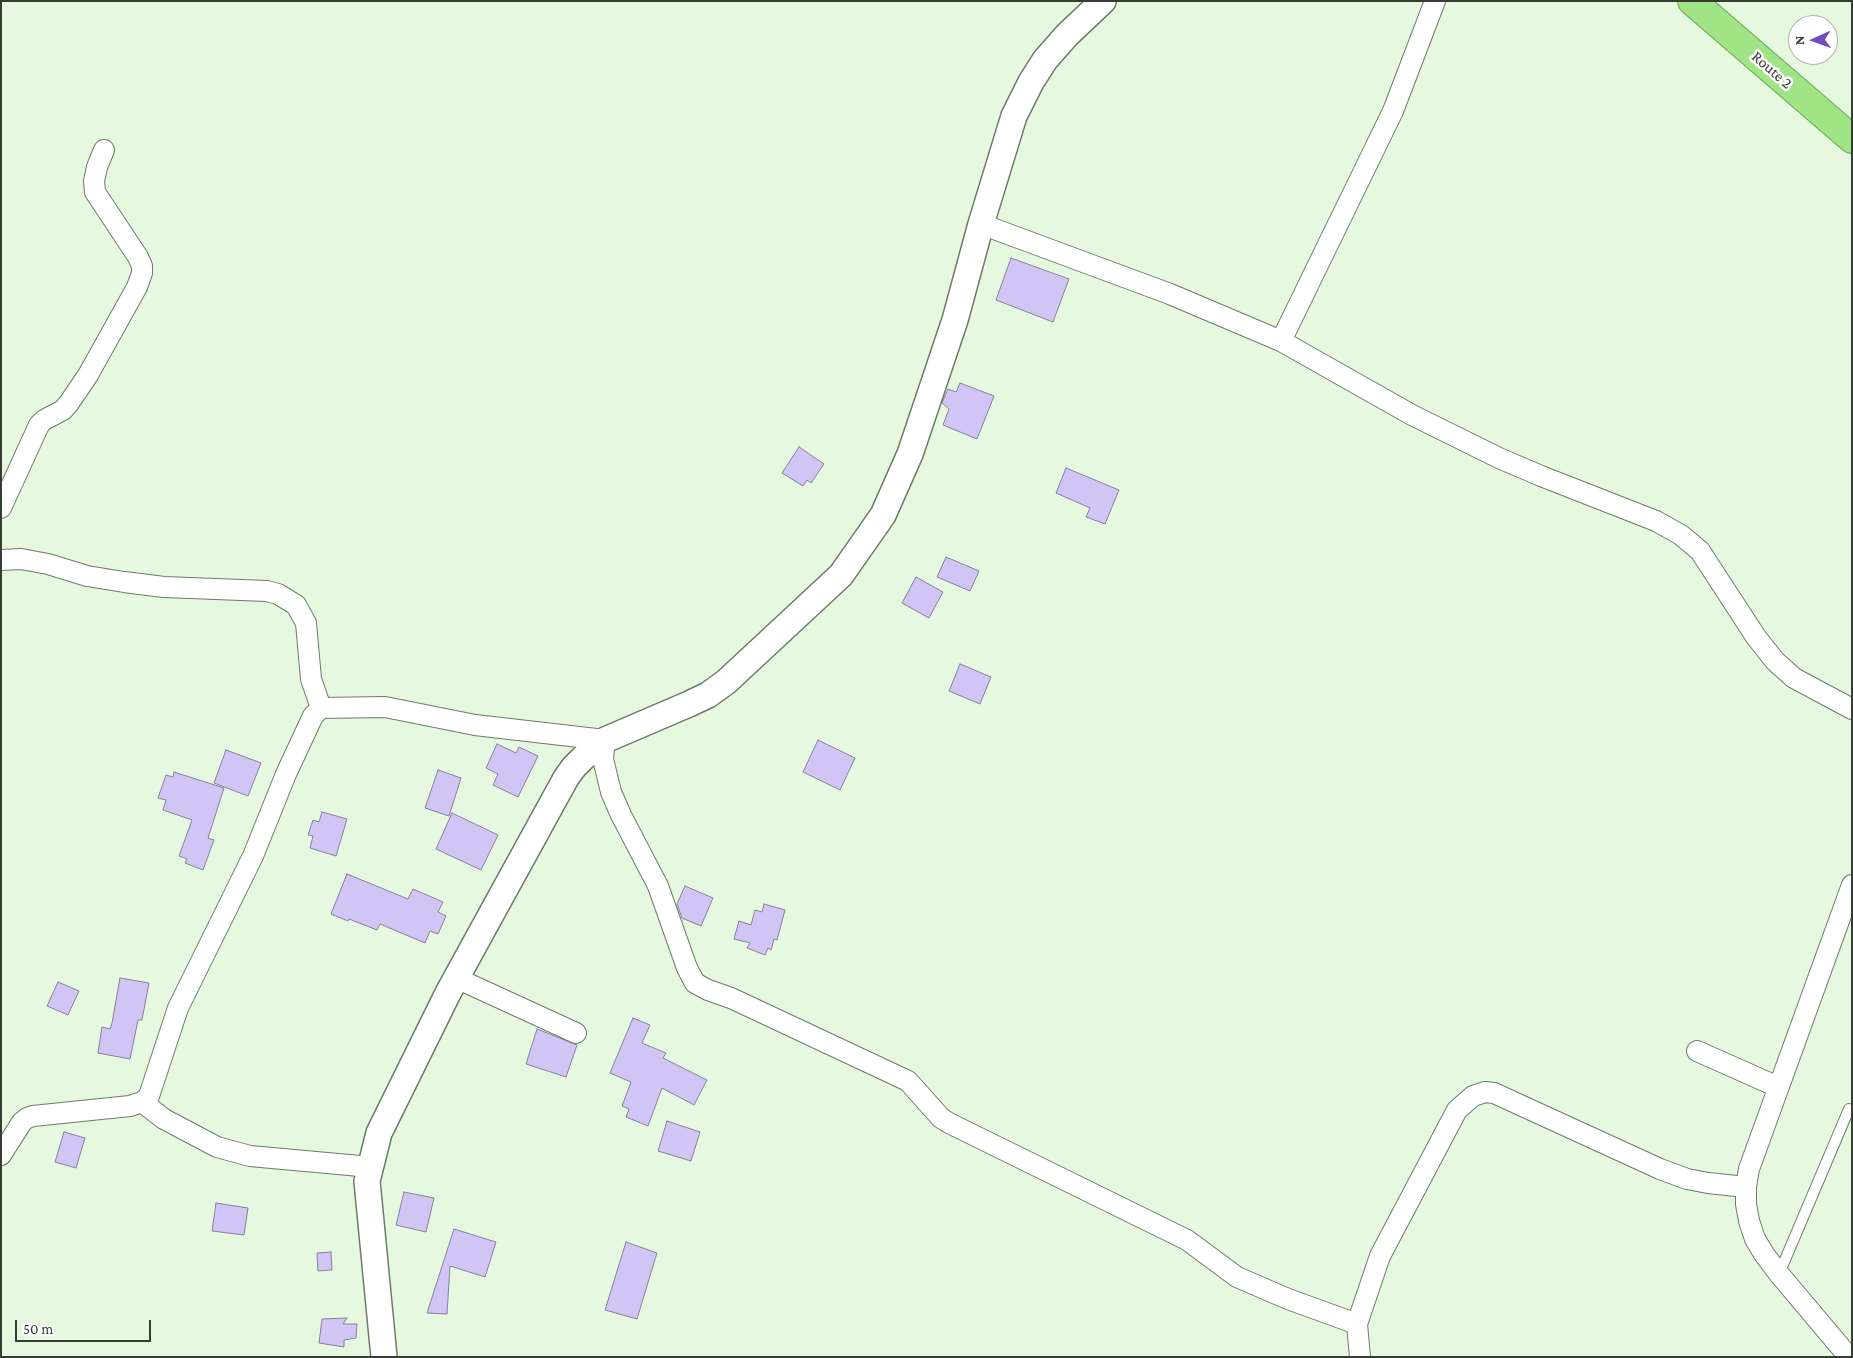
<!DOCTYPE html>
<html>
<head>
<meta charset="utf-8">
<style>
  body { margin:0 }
  #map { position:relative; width:1853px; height:1358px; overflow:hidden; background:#e6f9e0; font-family:"Crimson Pro",serif }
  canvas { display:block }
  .frame { position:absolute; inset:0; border:2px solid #363e34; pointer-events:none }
  .north { position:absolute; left:1788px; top:15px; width:50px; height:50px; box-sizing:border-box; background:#fff; border:1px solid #afb2ae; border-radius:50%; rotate:268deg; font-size:14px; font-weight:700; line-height:20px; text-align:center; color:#363e34 }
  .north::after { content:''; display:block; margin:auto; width:18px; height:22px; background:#7549c1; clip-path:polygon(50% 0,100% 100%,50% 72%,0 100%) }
  .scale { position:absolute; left:15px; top:1320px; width:136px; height:22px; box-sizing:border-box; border:2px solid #363e34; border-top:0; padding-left:6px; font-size:15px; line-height:18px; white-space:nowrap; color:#363e34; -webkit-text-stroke:4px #fff; paint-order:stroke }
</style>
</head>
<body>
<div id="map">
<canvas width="1853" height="1358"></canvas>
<div class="frame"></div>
<div class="north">N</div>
<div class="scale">50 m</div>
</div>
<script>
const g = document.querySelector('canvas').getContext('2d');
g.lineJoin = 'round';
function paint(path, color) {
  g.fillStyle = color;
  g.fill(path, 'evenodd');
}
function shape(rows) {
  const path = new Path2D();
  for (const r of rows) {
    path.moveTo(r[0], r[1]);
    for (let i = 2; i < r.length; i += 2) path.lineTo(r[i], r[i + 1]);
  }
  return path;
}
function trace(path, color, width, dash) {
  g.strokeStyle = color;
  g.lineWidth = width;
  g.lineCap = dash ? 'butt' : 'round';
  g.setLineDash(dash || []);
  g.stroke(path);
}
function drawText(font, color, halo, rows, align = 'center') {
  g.font = font + ' "Crimson Pro",serif';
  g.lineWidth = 5;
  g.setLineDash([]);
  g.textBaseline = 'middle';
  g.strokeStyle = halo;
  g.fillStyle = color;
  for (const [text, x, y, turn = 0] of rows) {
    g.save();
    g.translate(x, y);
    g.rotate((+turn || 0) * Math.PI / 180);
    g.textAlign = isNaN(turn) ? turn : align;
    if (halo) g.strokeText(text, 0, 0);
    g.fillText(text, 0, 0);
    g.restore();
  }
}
const building = shape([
  [1011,258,1069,279,1053,322,996,300,1011,258],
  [960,383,994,396,977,439,943,425,949,409,942,403,948,389,956,392,960,383],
  [799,447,824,464,811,483,807,480,803,486,782,473,799,447],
  [1066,468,1119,490,1105,524,1086,517,1090,508,1056,493,1066,468],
  [946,557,979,571,970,591,937,577,946,557],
  [916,577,943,592,929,618,902,603,916,577],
  [960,664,991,677,980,704,949,691,960,664],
  [818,740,855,758,840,790,803,772,818,740],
  [497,744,516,753,519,747,538,756,518,797,493,785,498,774,486,768,497,744],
  [226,750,261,763,248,796,214,783,226,750],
  [438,770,461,778,449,816,425,808,438,770],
  [174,772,224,788,208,838,214,840,203,870,185,863,187,859,179,856,192,820,163,810,166,800,158,798,166,775,173,777,174,772],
  [322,812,347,819,336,856,310,848,313,836,308,835,313,820,319,822,322,812],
  [452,813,498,835,481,870,436,849,452,813],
  [347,874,408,899,413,889,443,902,438,912,446,916,438,934,430,931,425,943,380,924,377,930,349,919,348,921,331,914,347,874],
  [685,886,713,898,701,926,682,918,677,904,685,886],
  [764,904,785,910,777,940,774,939,771,950,768,948,765,955,747,948,750,943,734,939,739,921,751,925,755,910,762,912,764,904],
  [120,978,149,983,142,1020,138,1020,130,1059,98,1053,102,1027,110,1029,112,1023,120,978],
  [58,982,79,991,68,1015,47,1006,58,982],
  [633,1018,650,1025,642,1043,666,1053,663,1058,707,1080,694,1105,662,1088,648,1126,626,1117,629,1109,622,1106,631,1082,610,1073,633,1018],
  [537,1029,577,1045,566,1077,526,1064,537,1029],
  [667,1121,700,1132,691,1161,658,1151,667,1121],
  [64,1132,85,1138,76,1168,55,1162,64,1132],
  [404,1192,434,1198,426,1232,396,1225,404,1192],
  [216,1203,248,1208,244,1235,212,1231,216,1203],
  [454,1229,496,1242,485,1277,450,1266,447,1314,427,1313,454,1229],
  [626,1242,657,1253,637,1319,605,1310,626,1242],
  [331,1252,332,1270,318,1271,317,1253,331,1252],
  [347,1318,343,1324,357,1324,356,1338,344,1340,344,1347,319,1343,322,1319,347,1318]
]);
const service = shape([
  [1779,1274,1849,1109]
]);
const minor = shape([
  [981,224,1170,294,1281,341,1412,415,1499,458,1541,476,1656,521,1681,535,1700,551,1756,637,1775,661,1794,678,1852,709],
  [1281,341,1393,111,1435,1],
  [1,508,39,425,44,420,63,410,69,403,88,375,137,287,142,273,142,266,138,257,95,192,94,181,97,167,104,150],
  [1,560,21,559,48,564,87,576,124,582,164,587,267,591,278,594,296,605,306,623,311,679,321,708],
  [456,978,576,1033],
  [1697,1051,1778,1087],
  [142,1102,164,1119,217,1147,250,1156,371,1167],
  [1,1155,22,1122,27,1118,33,1116,130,1106,142,1102,149,1096,178,1008,253,856,286,774,313,716,321,708,385,707,475,725,605,740,603,759,611,792,621,815,658,886,687,968,695,983,708,990,731,998,908,1081,941,1118,949,1123,1187,1240,1237,1277,1288,1299,1357,1324],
  [1360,1357,1357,1324,1380,1256,1457,1110,1473,1096,1485,1092,1494,1093,1660,1169,1687,1179,1708,1183,1746,1187],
  [1849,1357,1779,1274,1764,1254,1755,1239,1749,1221,1746,1204,1746,1187,1749,1169,1852,885]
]);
const tertiary = shape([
  [384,1357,367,1181,379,1133,448,993,566,778,574,767,584,757,605,740,689,704,708,695,726,682,841,575,883,515,910,454,955,320,981,224,1014,116,1031,82,1045,60,1067,35,1103,1]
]);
const trunk = shape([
  [1692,1,1852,139]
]);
const streetNames = [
  ["Route 2",1772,70,41]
];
paint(building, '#d1c5f5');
trace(building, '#868099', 1);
trace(service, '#6b7c66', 12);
trace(minor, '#6b7c66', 22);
trace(tertiary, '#6b7c66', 28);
trace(trunk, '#6ca556', 30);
trace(service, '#fff', 10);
trace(minor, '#fff', 20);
trace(tertiary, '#fff', 25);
trace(trunk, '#a0e486', 28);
drawText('16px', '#363e34', '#fff', streetNames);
</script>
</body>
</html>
